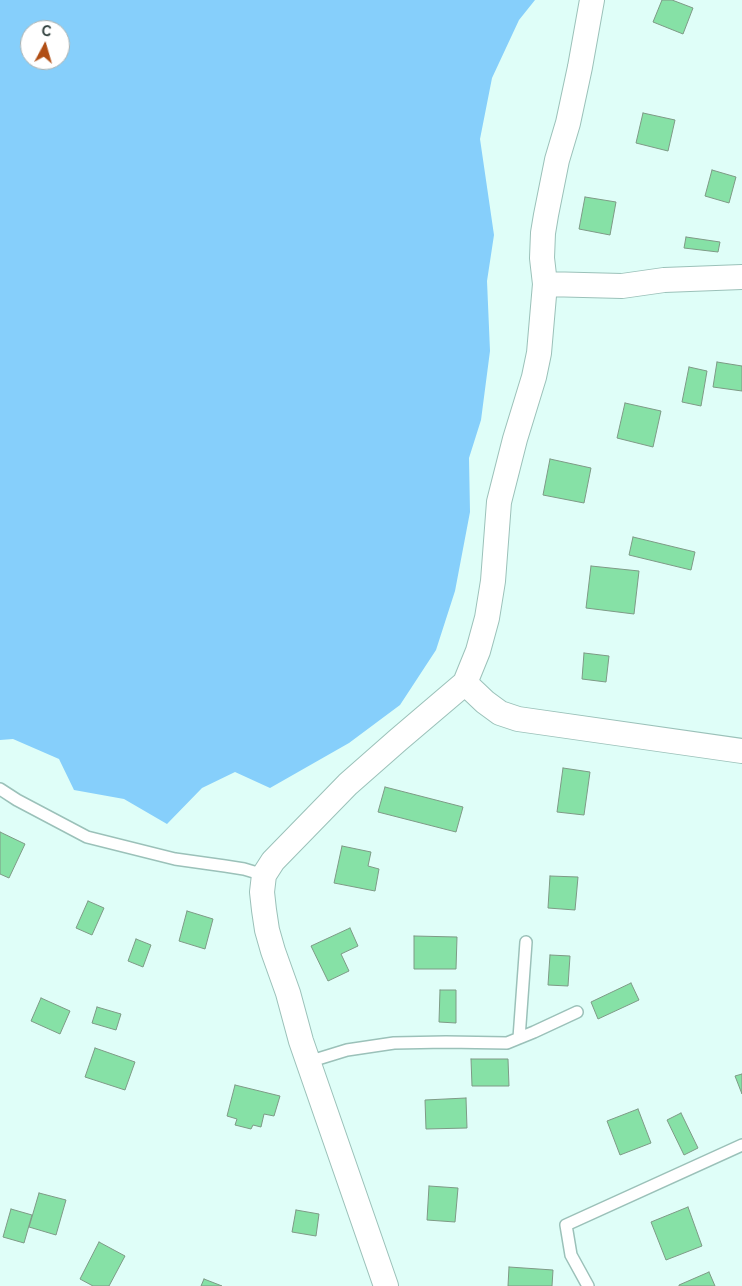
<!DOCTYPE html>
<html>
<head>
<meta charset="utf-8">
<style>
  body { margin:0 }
  #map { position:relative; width:742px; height:1286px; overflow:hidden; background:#dffef8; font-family:Raleway,sans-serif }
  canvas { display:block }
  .north { position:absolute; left:20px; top:20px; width:50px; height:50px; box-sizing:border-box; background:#fff; border:1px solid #abb1b0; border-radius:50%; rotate:6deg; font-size:14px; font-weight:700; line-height:20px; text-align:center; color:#2d3d3a }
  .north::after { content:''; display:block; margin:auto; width:18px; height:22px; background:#b04e15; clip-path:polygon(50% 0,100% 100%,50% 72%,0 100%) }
</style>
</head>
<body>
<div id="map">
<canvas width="742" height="1286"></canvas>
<div class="north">С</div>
</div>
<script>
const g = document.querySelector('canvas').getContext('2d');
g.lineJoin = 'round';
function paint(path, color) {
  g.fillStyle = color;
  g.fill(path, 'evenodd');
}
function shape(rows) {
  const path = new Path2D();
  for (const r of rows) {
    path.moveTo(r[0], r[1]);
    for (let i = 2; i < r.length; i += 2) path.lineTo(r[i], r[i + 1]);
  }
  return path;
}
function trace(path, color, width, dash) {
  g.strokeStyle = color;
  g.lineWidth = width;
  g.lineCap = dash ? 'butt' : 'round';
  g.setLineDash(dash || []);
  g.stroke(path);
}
const water = shape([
  [0,0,535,0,519,20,492,78,480,139,494,235,487,281,490,351,481,420,469,458,470,512,455,591,436,650,400,705,349,743,270,788,235,772,202,788,167,824,124,799,74,790,59,759,13,739,0,740],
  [30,30,60,30,60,60,30,60]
]);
const building = shape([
  [662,0,672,0,693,8,683,34,653,22,662,0],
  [643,113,675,120,668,151,636,143,643,113],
  [712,170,736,177,729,203,705,196,712,170],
  [585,197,616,202,610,235,579,229,585,197],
  [686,237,720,242,718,252,684,248,686,237],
  [717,362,742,366,742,391,713,387,717,362],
  [689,367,707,371,701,406,682,402,689,367],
  [625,403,661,411,653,447,617,438,625,403],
  [550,459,591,468,584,503,543,495,550,459],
  [633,537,695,552,691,570,629,555,633,537],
  [591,566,639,571,634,614,586,608,591,566],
  [584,653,609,656,606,682,582,679,584,653],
  [563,768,590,772,584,815,557,812,563,768],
  [385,787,463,807,456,832,378,812,385,787],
  [0,832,25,844,9,878,0,874,0,832],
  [342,846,371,852,368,866,379,869,375,891,334,883,342,846],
  [550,876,578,877,575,910,548,908,550,876],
  [88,901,104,908,92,935,76,928,88,901],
  [187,911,213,919,205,949,179,941,187,911],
  [350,928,358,946,341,954,349,971,328,981,311,946,350,928],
  [414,936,457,937,456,969,414,969,414,936],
  [136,939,151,945,143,967,128,961,136,939],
  [550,955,570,956,568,986,548,985,550,955],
  [631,983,639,1000,598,1019,591,1002,631,983],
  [440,990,456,990,456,1023,439,1022,440,990],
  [41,998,70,1011,60,1034,31,1021,41,998],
  [97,1007,121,1014,116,1030,92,1023,97,1007],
  [95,1048,135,1062,125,1090,85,1077,95,1048],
  [471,1059,508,1059,509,1086,472,1086,471,1059],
  [742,1074,742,1094,735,1076,742,1074],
  [235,1085,280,1096,274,1116,264,1114,261,1127,253,1125,251,1129,235,1125,237,1119,227,1116,235,1085],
  [466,1098,467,1128,426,1129,425,1100,466,1098],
  [638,1109,651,1143,620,1155,607,1121,638,1109],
  [681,1113,698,1148,684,1155,667,1120,681,1113],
  [429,1186,458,1188,455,1222,427,1220,429,1186],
  [39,1193,66,1200,56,1235,29,1227,39,1193],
  [688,1207,702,1246,666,1260,651,1222,688,1207],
  [11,1209,32,1215,24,1243,3,1237,11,1209],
  [296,1210,319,1214,316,1236,292,1232,296,1210],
  [99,1242,125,1256,109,1286,93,1286,80,1279,99,1242],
  [509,1267,553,1270,552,1286,508,1286,509,1267],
  [709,1272,715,1286,679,1286,679,1285,709,1272],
  [204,1279,222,1286,201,1286,204,1279]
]);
const service = shape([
  [0,789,17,800,87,837,175,859,225,866,244,869,264,875],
  [519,1038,526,942],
  [308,1062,347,1050,394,1043,446,1042,507,1043,534,1032,577,1012],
  [588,1286,571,1255,566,1225,742,1145]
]);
const minor = shape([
  [545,284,622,286,664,280,742,277],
  [465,683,485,702,500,713,518,719,742,751],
  [386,1286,301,1041,288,993,273,951,267,930,264,910,262,892,264,875,273,861,348,784,398,740,465,683,478,651,487,618,493,581,499,502,515,439,534,377,539,353,545,284,542,258,543,233,546,215,557,160,568,123,580,67,592,0]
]);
paint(water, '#86cffb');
paint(building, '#86e1a6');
trace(building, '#7e9a86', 1);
trace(service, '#9bc1b9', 14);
trace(minor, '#9bc1b9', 26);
trace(service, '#fff', 11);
trace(minor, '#fff', 24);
</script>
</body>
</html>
